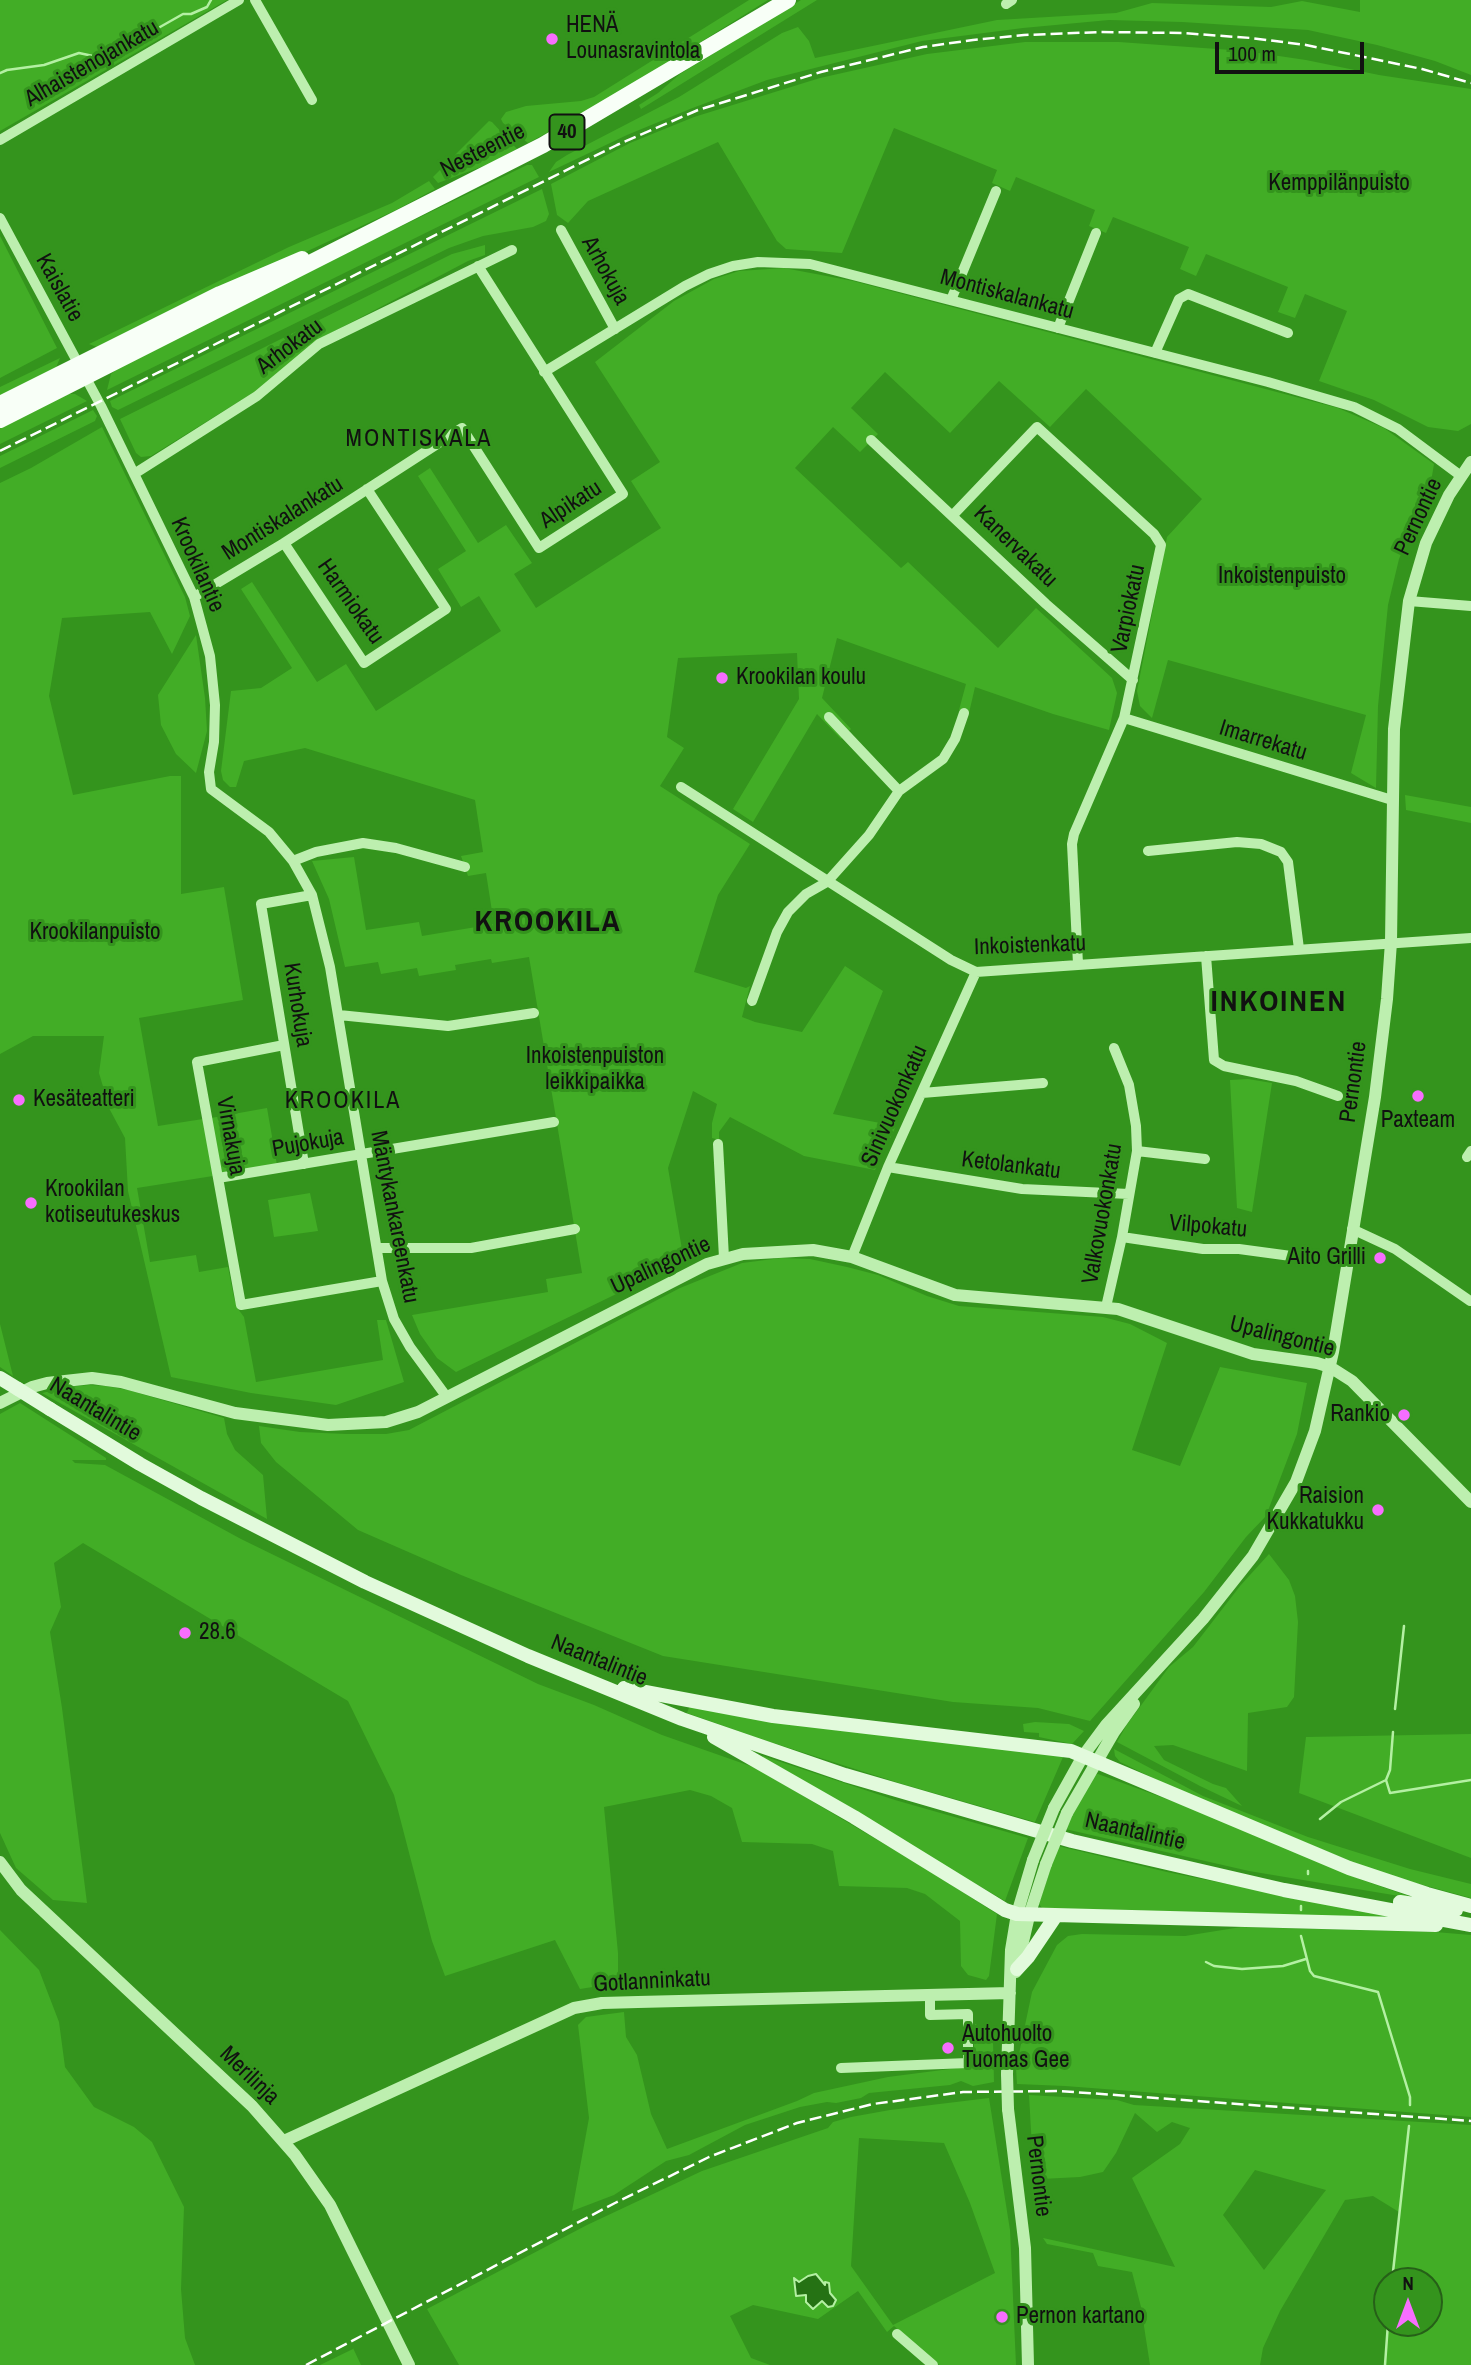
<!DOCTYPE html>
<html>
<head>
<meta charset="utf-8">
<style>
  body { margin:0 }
  #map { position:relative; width:1471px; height:2365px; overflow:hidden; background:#34941d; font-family:"Archivo Narrow",sans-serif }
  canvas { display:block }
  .north { position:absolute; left:1373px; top:2267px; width:70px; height:70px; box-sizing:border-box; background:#34941d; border:2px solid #266018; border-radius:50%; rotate:0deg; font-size:19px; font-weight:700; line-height:28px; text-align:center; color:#111 }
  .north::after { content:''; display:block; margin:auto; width:24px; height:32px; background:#f76efe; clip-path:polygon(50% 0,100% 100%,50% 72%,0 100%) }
  .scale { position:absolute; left:1215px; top:42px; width:149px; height:32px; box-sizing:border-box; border:4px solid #111; border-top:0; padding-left:9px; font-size:21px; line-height:24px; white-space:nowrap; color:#111; -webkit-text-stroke:5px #34941d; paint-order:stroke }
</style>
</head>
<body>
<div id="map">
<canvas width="1471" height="2365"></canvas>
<div class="north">N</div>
<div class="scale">100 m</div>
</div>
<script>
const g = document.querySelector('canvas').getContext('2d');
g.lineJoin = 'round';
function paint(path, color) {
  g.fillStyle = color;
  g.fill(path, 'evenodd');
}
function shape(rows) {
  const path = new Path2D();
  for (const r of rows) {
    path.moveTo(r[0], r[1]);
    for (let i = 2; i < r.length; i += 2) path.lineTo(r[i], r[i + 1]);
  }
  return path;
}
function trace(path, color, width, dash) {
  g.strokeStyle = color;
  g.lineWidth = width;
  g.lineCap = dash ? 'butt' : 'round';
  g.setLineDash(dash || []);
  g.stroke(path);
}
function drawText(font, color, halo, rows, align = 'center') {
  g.font = font + ' "Archivo Narrow",sans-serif';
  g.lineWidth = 6;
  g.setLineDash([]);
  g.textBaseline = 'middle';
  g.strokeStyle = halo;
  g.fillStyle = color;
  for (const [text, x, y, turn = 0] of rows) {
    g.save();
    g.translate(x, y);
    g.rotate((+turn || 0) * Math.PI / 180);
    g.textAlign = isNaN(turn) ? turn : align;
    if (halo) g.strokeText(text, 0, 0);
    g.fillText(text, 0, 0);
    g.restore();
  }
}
const green = shape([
  [0,0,227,0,0,131],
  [749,0,768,0,606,101,528,143,503,123,501,119,506,112,526,106,581,101,594,97],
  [801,0,817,0,641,109,639,105,658,93,680,74],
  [1360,0,1471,0,1471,75,1435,61,1377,45,1308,30,1182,22,1109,20,1023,28,922,41,767,80,690,109,627,135,549,172,556,162,567,155,679,97,782,33,798,27,809,41,815,58,997,20,1116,13,1152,3,1271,7,1302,1,1360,12],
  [1025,42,1119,42,1245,51,1306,60,1379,75,1471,89,1471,424,1458,431,1428,427,1374,400,1319,381,1347,311,1305,294,1295,318,1278,312,1288,287,1206,254,1196,276,1180,269,1189,247,1113,217,1106,233,1089,226,1095,210,1016,177,1010,191,992,183,997,170,894,128,842,253,786,249,777,241,718,142,588,201,568,223,557,215,551,184,630,143,694,117,820,78,927,54],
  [489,121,492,122,517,149,489,164,438,183,433,177],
  [527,165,532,165,539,177,107,390,111,374,117,369,326,263],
  [429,181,435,189,396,210,103,346,97,347,89,344,289,247,392,203],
  [542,189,549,214,546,221,533,227,483,236,449,248,118,410,112,407,110,401],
  [0,236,57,348,0,378],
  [485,245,485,255,468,261,314,342,259,389,151,456,141,457,136,453,120,419,452,254],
  [784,268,853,281,1338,408,1384,428,1434,464,1431,482,1399,559,1388,605,1378,706,1376,788,1351,773,1366,715,1168,660,1152,718,1140,706,1137,691,1167,537,1202,499,1086,389,1050,427,999,381,950,433,885,372,851,408,878,434,860,452,833,427,795,468,901,568,908,562,998,648,1036,608,1112,678,1117,693,1109,730,1053,714,975,687,969,713,959,710,966,684,837,638,822,698,851,729,841,739,817,714,753,822,733,809,799,699,797,653,678,658,667,737,684,748,660,786,750,844,718,895,694,972,746,988,750,986,742,1017,755,1022,802,1032,845,966,883,991,833,1114,896,1126,875,1170,804,1156,730,1117,719,1132,719,1140,712,1138,712,1123,717,1104,693,1091,668,1168,684,1261,456,1372,437,1358,420,1334,412,1315,548,1292,546,1279,582,1273,529,957,492,963,491,959,455,965,456,970,419,976,417,968,381,974,378,962,345,967,329,899,312,861,354,857,366,930,419,922,422,936,494,924,486,873,468,876,461,856,483,852,475,800,305,748,244,761,236,787,230,787,223,780,221,771,231,691,261,688,292,668,241,589,252,582,317,682,346,664,376,711,501,631,479,596,461,607,438,569,466,551,418,476,430,468,478,543,506,525,532,563,514,574,536,608,661,528,631,481,660,462,595,362,674,301,714,279,739,271],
  [60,358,55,370,0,397,0,387],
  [68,394,75,394,87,401,0,444,0,426],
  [93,410,97,416,95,421,0,468,0,456],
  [102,427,185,597,190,616,172,654,150,612,62,618,49,696,73,795,170,776,181,776,181,894,224,887,243,1000,139,1018,158,1126,203,1119,213,1176,137,1188,150,1262,196,1255,199,1272,228,1267,234,1298,238,1309,244,1317,256,1382,383,1360,377,1320,386,1320,404,1382,336,1405,251,1393,171,1377,128,1191,125,1138,110,1110,99,1073,104,1036,33,1036,0,1054,0,483,31,468],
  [196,635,205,698,207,731,196,773,176,754,161,725,158,695],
  [1405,795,1471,807,1471,823,1406,810],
  [1248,1079,1272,1083,1252,1212,1237,1208,1230,1080],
  [267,1108,277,1165,221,1174,211,1118],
  [310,1193,318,1231,274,1237,268,1200],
  [781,1258,810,1259,847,1267,878,1275,927,1296,959,1306,1103,1317,1130,1324,1167,1343,1132,1450,1180,1466,1220,1367,1307,1383,1297,1434,1266,1516,1246,1537,1204,1592,1090,1721,1038,1708,953,1702,663,1656,461,1575,358,1530,276,1462,261,1443,259,1426,300,1432,346,1434,386,1434,409,1430,680,1288,742,1263],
  [0,1324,13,1376,0,1367],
  [89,1385,106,1386,128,1390,224,1418,227,1434,235,1450,263,1475,267,1519,42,1393,67,1387],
  [20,1403,106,1458,106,1460,72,1460,75,1463,105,1465,241,1539,538,1684,594,1705,662,1735,756,1768,923,1867,997,1914,989,1976,986,1980,968,1975,961,1966,960,1921,925,1894,907,1888,839,1886,833,1851,812,1844,742,1842,732,1808,711,1796,690,1790,604,1807,618,1953,618,1983,580,1989,555,1940,445,1976,432,1941,394,1795,348,1701,83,1543,54,1563,61,1607,50,1632,62,1708,87,1903,53,1900,16,1868,0,1833,0,1414],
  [1269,1554,1289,1580,1295,1596,1298,1622,1294,1697,1287,1707,1248,1713,1247,1771,1173,1745,1154,1746,1164,1760,1213,1784,1226,1788,1242,1806,1200,1786,1117,1742,1126,1726,1169,1667,1193,1647,1240,1586],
  [690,1705,1061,1756,1063,1757,1035,1822,899,1783,764,1740,687,1713],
  [1035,1722,1069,1724,1084,1731,1072,1744,1039,1737,1039,1733,1024,1732,1023,1724],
  [1471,1734,1471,1858,1299,1793,1306,1737],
  [1114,1749,1203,1796,1308,1837,1410,1869,1471,1884,1471,1898,1382,1874,1180,1791,1120,1762,1115,1756],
  [763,1756,895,1800,1028,1838,1005,1901,762,1758],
  [1098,1774,1183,1805,1362,1880,1417,1899,1249,1871,1065,1829,1094,1775],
  [1058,1846,1167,1872,1403,1919,1042,1908,1039,1904],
  [1241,1927,1435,1932,1471,1935,1471,2117,1065,2086,1017,2084,1016,2068,1032,1992,1057,1945,1068,1936,1082,1934,1185,1936],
  [0,1930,39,1970,59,2022,65,2067,94,2107,134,2127,152,2142,184,2207,181,2289,185,2338,195,2365,0,2365],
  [624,2012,626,2037,637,2055,651,2114,667,2149,797,2101,814,2093,888,2077,973,2066,975,2024,988,2030,993,2041,994,2082,973,2086,961,2081,950,2085,869,2093,861,2098,836,2103,827,2102,800,2107,745,2125,689,2155,666,2161,614,2195,572,2211,589,2118,578,2025,586,2017],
  [1029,2095,1117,2100,1134,2105,1168,2107,1471,2125,1471,2365,1385,2365,1388,2323,1429,2323,1429,2281,1392,2281,1399,2212,1373,2196,1345,2200,1280,2311,1263,2348,1260,2365,1150,2365,1141,2307,1132,2272,1098,2266,1093,2253,1047,2244,1043,2238,1175,2267,1132,2178,1180,2144,1190,2128,1172,2122,1157,2132,1135,2113,1116,2153,1103,2172,1080,2177,1041,2179,1034,2183],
  [1255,2170,1326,2190,1264,2270,1223,2215],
  [989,2098,1010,2230,1016,2365,939,2365,894,2326,887,2332,858,2291,818,2319,753,2305,730,2316,751,2358,770,2365,459,2365,427,2309,587,2225,702,2171,828,2128,833,2122,851,2117,890,2110],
  [859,2138,944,2143,970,2203,995,2273,893,2325,851,2266],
  [353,2348,361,2365,320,2365,353,2349]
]);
const water = shape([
  [816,2274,825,2285,825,2282,829,2283,830,2293,836,2300,833,2306,828,2307,822,2301,813,2309,806,2302,806,2295,796,2296,794,2278,799,2282,808,2276,816,2274]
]);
const stream = shape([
  [0,73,7,70,44,65,79,53,107,59,124,52,130,44,183,14,191,14,207,7,211,0],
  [1395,1709,1404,1626],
  [1386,1780,1390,1770,1393,1732],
  [1320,1819,1341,1802,1386,1780,1390,1793,1471,1780],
  [1308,1874,1308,1871],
  [1301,1910,1301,1906],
  [1301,1936,1310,1971,1314,1976,1378,1992,1410,2097,1410,2105],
  [1206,1962,1214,1966,1242,1969,1283,1966,1306,1959],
  [1392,2281,1409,2126],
  [1385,2365,1388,2323]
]);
const minor = shape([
  [255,0,312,100],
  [1006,4,1012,0],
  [0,140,239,0],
  [0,218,101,406,194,597,210,656,215,705,214,742,209,772,211,789,269,832,293,861,312,895,330,967,382,1281,394,1319,410,1347,446,1396],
  [561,230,615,329],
  [951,300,996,191],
  [1058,328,1096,233],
  [1155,353,1179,299,1188,294,1288,333],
  [544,372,685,286,709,274,733,266,758,262,810,264,1268,382,1354,407,1398,429,1461,476],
  [871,440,1046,604,1133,680],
  [134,474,257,396,319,344,512,250],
  [953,515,1037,427,1154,534,1161,545,1124,718,1074,834,1072,844,1078,964],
  [284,543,364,663,446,609,367,489],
  [194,597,284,543,462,428,539,548,623,494,478,266],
  [1409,601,1471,606],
  [829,717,899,791],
  [1124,718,1392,800],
  [681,787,951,960,976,972,1471,938],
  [1148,851,1237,842,1261,844,1281,852,1288,862,1299,949],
  [293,861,316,852,363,843,396,848,465,867],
  [1206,956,1214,1060,1224,1066,1296,1081,1338,1096],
  [752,1001,777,932,788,912,806,894,827,882,869,835,899,791,943,759,955,739,964,713],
  [339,1015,448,1026,534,1013],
  [284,1045,197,1062,241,1305,382,1281],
  [922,1093,1043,1083],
  [718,1144,724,1258],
  [1137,1151,1205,1159],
  [1467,1157,1471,1151],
  [304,1164,261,904,312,895],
  [888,1167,1022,1189,1129,1194],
  [218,1178,554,1122],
  [1352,1229,1395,1249,1470,1301],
  [1122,1237,1203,1249,1239,1249,1291,1256],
  [377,1248,471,1248,575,1229],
  [852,1257,888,1167,976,972],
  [1106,1307,1122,1237,1137,1151,1136,1126,1129,1085,1114,1048],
  [841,2068,968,2063,968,2014,930,2015,930,1994],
  [897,2334,933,2365]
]);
const tertiary = shape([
  [0,1403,32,1387,47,1383,92,1378,121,1382,235,1413,328,1425,386,1422,418,1412,707,1264,743,1254,813,1250,852,1257,955,1295,1118,1309,1253,1354,1317,1363,1330,1367,1352,1381,1471,1502],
  [1054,1808,1083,1756,1106,1725,1203,1619,1253,1556,1296,1482,1315,1431,1333,1352,1375,1097,1387,999,1391,942,1394,729,1409,601,1426,543,1449,495,1471,462],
  [1067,1813,1114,1732,1134,1704],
  [0,1862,21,1890,252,2106,295,2155,330,2205,409,2365],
  [1016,1972,1029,1916,1046,1864],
  [1007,2074,1011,1950,1017,1914,1033,1860],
  [1008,2109,1025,2248,1028,2365],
  [284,2141,574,2008,602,2003,638,2002,1010,1993]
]);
const secondary = shape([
  [0,1378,18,1389],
  [50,1409,140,1464,201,1498,365,1582,528,1656,682,1719,845,1775,1072,1841,1284,1890,1471,1925],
  [624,1688,773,1716,1071,1751,1349,1868,1427,1894,1471,1906],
  [714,1737,854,1817,1005,1910,1017,1914,1436,1925],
  [1400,1902,1456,1910],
  [1017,1969,1028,1957,1055,1917]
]);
const primary = shape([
  [0,404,220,294,302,259],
  [0,420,543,145,788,0]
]);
const rail = shape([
  [0,451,617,145,698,110,821,72,923,47,973,40,1024,35,1101,32,1183,33,1251,38,1306,45,1422,69,1471,83],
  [306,2365,615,2203,709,2157,797,2123,873,2104,963,2092,1060,2091,1471,2121]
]);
const tertiaryBridge = shape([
  [1033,1860,1054,1808],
  [1046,1864,1067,1813],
  [1007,2074,1008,2109]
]);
const secondaryBridge = shape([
  [18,1389,50,1409]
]);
const markers = [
  [552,39,7,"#f76efe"],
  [722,678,7,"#f76efe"],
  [1418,1096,7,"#f76efe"],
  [19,1100,7,"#f76efe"],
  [31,1203,7,"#f76efe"],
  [1380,1258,7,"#f76efe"],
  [1404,1415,7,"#f76efe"],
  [1378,1510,7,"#f76efe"],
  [185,1633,7,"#f76efe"],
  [948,2048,7,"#f76efe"],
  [1002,2317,7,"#f76efe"]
];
const shields = [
  [567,132,35]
];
const shieldNames = [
  ["40",567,132]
];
const poiNames = [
  ["HENÄ",566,26],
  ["Lounasravintola",566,52],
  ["Krookilan koulu",736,678],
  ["Kesäteatteri",33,1100],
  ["Paxteam",1418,1121,"center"],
  ["Krookilan",45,1190],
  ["kotiseutukeskus",45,1216],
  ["Aito Grilli",1366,1258,"right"],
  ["Rankio",1390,1415,"right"],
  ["Raision",1364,1497,"right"],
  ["Kukkatukku",1364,1523,"right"],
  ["28.6",199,1633],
  ["Autohuolto",962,2035],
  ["Tuomas Gee",962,2061],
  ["Pernon kartano",1016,2317]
];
const streetNames = [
  ["Alhaistenojankatu",92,64,-30],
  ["Nesteentie",483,151,-27],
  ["Arhokuja",605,271,61],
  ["Kaislatie",59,288,61],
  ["Montiskalankatu",1007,295,15],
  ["Arhokatu",290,347,-37],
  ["Alpikatu",571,505,-33],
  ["Pernontie",1419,517,-65],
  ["Montiskalankatu",283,519,-32],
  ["Kanervakatu",1015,547,44],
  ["Krookilantie",197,565,66],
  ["Harmiokatu",350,602,55],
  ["Varpiokatu",1129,609,-78],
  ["Imarrekatu",1263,741,17],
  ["Inkoistenkatu",1030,946,-2],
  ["Kurhokuja",297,1005,81],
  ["Pernontie",1354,1082,-82],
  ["Sinivuokonkatu",895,1106,-66],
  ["Virnakuja",230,1136,80],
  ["Pujokuja",308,1144,-10],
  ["Ketolankatu",1011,1166,7],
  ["Valkovuokonkatu",1103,1214,-80],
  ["Mäntykankareenkatu",394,1217,79],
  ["Vilpokatu",1208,1227,5],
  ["Upalingontie",661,1266,-25],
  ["Upalingontie",1282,1337,14],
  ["Naantalintie",95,1410,31],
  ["Naantalintie",599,1661,22],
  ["Naantalintie",1135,1832,13],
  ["Gotlanninkatu",652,1982,-3],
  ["Merilinja",249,2076,44],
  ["Pernontie",1038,2176,83]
];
const parkNames = [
  ["Kemppilänpuisto",1339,184],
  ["Inkoistenpuisto",1282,577],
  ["Krookilanpuisto",95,933],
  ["Inkoistenpuiston",595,1057],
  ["leikkipaikka",595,1083]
];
const neighbourhoodNames = [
  ["MONTISKALA",419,440],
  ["KROOKILA",343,1102]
];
const districtNames = [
  ["KROOKILA",548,923],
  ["INKOINEN",1279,1003]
];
paint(green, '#42ad26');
paint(water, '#257214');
trace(water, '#b4f0a3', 2);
trace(stream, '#b4f0a3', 2.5);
trace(minor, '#bdefaf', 10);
trace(tertiary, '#bdefaf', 12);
trace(secondary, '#e2fadc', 14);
trace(primary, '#f8fff7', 16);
trace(rail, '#fff', 2.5, [12, 5]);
trace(tertiaryBridge, '#bdefaf', 12);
trace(secondaryBridge, '#e2fadc', 14);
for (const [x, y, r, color] of markers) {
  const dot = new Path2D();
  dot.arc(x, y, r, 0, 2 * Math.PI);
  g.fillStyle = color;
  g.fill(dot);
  trace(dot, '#34941d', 2.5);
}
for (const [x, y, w] of shields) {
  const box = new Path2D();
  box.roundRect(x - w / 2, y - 17.5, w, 35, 5);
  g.fillStyle = '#34941d';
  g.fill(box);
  trace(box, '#111', 2);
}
drawText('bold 21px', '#111', null, shieldNames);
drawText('23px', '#111', '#34941d', poiNames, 'left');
drawText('23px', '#111', '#34941d', streetNames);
drawText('23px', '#111', '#34941d', parkNames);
g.letterSpacing = '2px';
drawText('24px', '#111', '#34941d', neighbourhoodNames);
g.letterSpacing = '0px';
g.letterSpacing = '2px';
drawText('bold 30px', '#111', '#34941d', districtNames);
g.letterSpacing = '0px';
</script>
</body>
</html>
